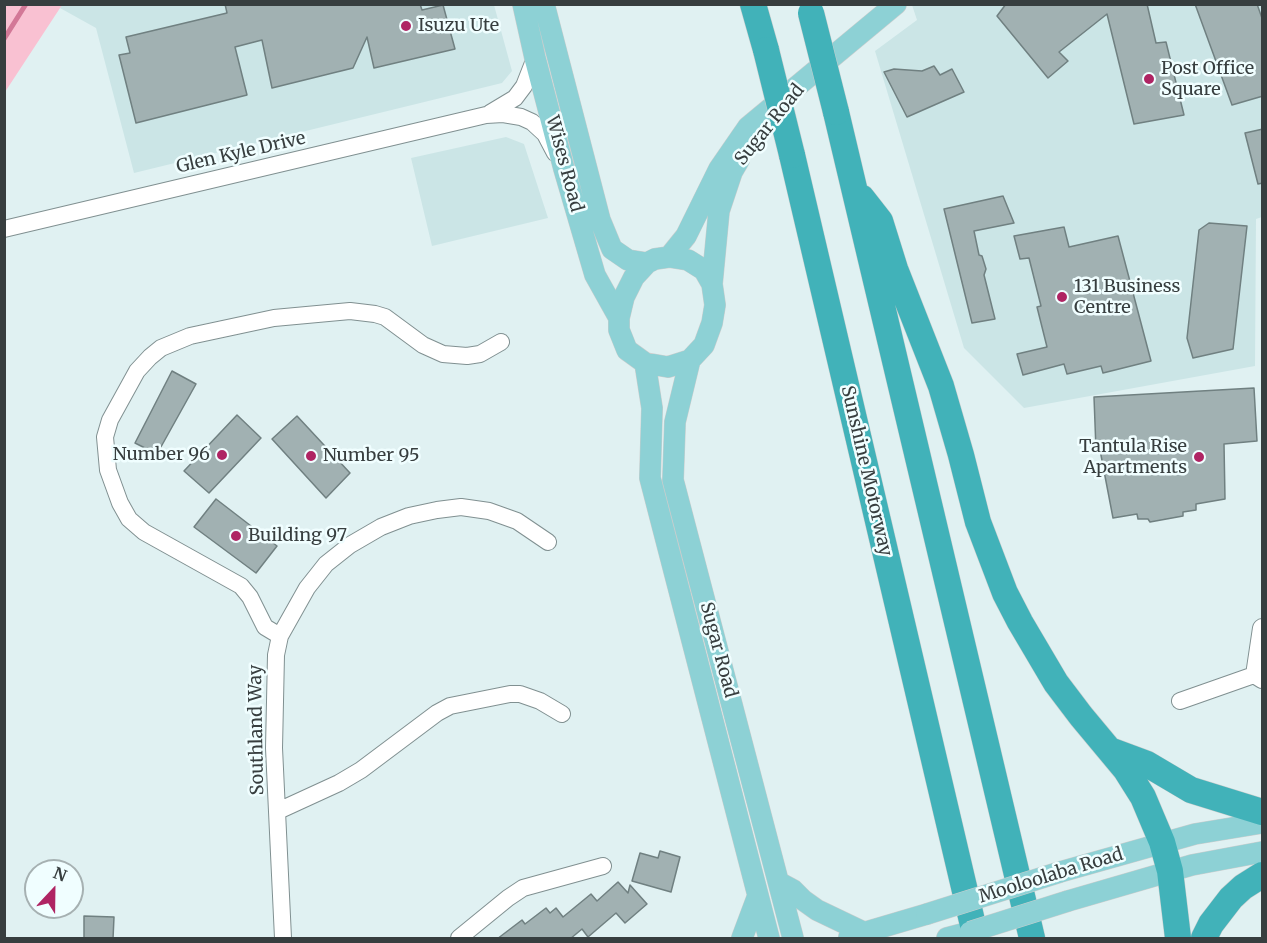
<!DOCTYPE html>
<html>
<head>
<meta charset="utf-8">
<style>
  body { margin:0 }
  #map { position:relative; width:1267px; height:943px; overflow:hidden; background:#e0f1f2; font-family:Merriweather,serif }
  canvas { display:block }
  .frame { position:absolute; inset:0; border:6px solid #373e3f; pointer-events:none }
  .north { position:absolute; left:24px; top:859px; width:60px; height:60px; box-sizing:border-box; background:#f0feff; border:2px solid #a6b1b2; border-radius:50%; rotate:22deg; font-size:16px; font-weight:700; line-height:24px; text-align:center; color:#373e3f }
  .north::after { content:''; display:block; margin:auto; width:21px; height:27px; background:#af2463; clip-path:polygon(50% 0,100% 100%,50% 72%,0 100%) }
</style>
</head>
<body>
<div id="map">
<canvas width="1267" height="943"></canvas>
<div class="frame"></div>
<div class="north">N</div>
</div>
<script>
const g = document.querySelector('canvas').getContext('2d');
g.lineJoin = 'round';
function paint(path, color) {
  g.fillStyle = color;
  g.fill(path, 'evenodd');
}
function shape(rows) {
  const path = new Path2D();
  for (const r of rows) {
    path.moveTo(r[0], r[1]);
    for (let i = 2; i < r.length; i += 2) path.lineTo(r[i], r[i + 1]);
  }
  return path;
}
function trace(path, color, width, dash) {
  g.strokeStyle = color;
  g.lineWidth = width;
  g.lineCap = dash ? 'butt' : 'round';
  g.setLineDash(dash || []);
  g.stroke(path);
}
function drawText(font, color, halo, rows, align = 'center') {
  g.font = font + ' Merriweather,serif';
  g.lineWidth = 5;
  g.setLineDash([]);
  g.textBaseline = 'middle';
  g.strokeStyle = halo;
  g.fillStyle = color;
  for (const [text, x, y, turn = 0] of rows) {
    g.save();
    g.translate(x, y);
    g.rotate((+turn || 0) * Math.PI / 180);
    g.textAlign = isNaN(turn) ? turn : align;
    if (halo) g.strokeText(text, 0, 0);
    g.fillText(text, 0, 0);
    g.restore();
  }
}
const built = shape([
  [62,4,494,5,512,71,502,83,134,173,96,28,60,8],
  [912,5,1262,5,1262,217,1256,219,1255,366,1024,408,964,348,875,51,917,20],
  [506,137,524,144,548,218,432,246,411,158]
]);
const green = shape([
  [5,4,62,5,5,92,4,5]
]);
const stream = shape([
  [4,39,26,4]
]);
const building = shape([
  [225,4,420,4,422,10,443,5,455,49,374,68,367,37,353,68,272,88,262,40,235,47,247,95,136,123,119,55,130,53,126,37,227,13,225,4],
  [1006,4,1147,4,1156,43,1166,42,1184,115,1134,124,1107,14,1059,52,1068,61,1048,78,997,16,1006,4],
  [1195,4,1257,4,1263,21,1263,96,1232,105,1195,4],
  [934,66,940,75,952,69,964,92,907,117,884,72,894,69,922,71,934,66],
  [1263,129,1263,183,1258,184,1245,133,1263,129],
  [1003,196,1014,223,974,231,979,255,982,256,986,269,984,275,995,319,972,323,944,209,1003,196],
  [1209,223,1247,226,1233,349,1193,358,1187,338,1199,230,1209,223],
  [1064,227,1069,247,1118,236,1151,361,1103,373,1101,366,1067,374,1064,364,1023,375,1017,354,1047,347,1037,307,1041,306,1029,258,1020,259,1014,236,1064,227],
  [172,371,196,384,157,454,135,443,172,371],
  [1254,388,1257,441,1224,444,1225,499,1196,504,1196,510,1183,512,1183,516,1150,522,1148,519,1138,519,1137,514,1113,518,1100,450,1096,450,1094,397,1254,388],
  [237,415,261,438,209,493,184,471,237,415],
  [297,416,350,473,326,498,272,439,297,416],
  [216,499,277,546,256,573,194,527,216,499],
  [660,851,680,857,671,892,632,881,640,853,658,858,660,851],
  [618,882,628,893,630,885,647,904,625,923,616,913,588,937,582,929,570,939,497,939,522,920,525,924,546,908,550,913,556,908,563,917,591,894,597,901,618,882],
  [84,916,114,917,113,939,84,939,84,916]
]);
const minor = shape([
  [490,113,515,98,524,86,535,58],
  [754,138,776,113],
  [4,229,486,115,503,114,521,117,532,122,545,134,555,153],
  [280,636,265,627,250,597,241,586,144,532,129,519,120,503,108,470,105,437,110,420,137,371,150,357,161,348,190,336,274,318,350,311,375,314,385,317,423,345,443,354,467,356,480,354,501,342],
  [1262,680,1254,675,1261,628,1262,627],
  [1180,701,1254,675],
  [278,811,339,783,361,770,437,713,450,706,510,694,520,694,540,701,562,714],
  [283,938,274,748,276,655,280,636,307,588,326,564,350,545,381,527,409,516,437,510,461,507,489,511,517,521,548,542],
  [459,938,508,898,523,888,603,866]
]);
const major = shape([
  [523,4,535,58,564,169,595,275,619,318],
  [544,4,600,220,612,249,628,260,647,263],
  [669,257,686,236,719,169,748,127,896,4],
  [669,257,688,260,704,270,712,284,715,305,712,323,704,345,690,360,668,367,645,363,627,350,619,330,619,318,624,297,634,277,647,263,655,259,669,257],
  [712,284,719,211,732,172,739,160],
  [690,360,675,422,673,480,793,938],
  [645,363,652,408,650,478,769,938],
  [1060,872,1195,834,1262,823],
  [780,883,793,890,803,900,817,910,863,932],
  [1068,901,1192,865,1262,852],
  [849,937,927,914],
  [742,938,757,898],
  [947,938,970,932]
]);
const highway = shape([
  [753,4,766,50],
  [836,112,1032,938],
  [792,155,976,938],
  [862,198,880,221,895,269,941,386,961,455,978,522,1005,593,1020,622,1056,683,1081,716,1126,770,1143,797,1151,816,1162,842,1170,871,1178,938],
  [1112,751,1147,764,1191,790,1262,812],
  [1204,938,1211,924,1231,898,1243,887,1262,875]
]);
const majorBridge = shape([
  [927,914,1060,872],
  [970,932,1068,901]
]);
const highwayBridge = shape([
  [811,13,836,112],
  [766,50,792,155]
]);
const markers = [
  [406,26,6,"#af2463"],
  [1149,79,6,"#af2463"],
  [1062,297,6,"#af2463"],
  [222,455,6,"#af2463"],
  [311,456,6,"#af2463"],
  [1199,457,6,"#af2463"],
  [236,536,6,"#af2463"]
];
const poiNames = [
  ["Isuzu Ute",418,26],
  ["Post Office",1161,69],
  ["Square",1161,90],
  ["131 Business",1074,287],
  ["Centre",1074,308],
  ["Tantula Rise",1187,447,"right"],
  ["Apartments",1187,468,"right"],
  ["Number 96",210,455,"right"],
  ["Number 95",323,456],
  ["Building 97",248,536]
];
const streetNames = [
  ["Sugar Road",770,125,-51],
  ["Glen Kyle Drive",241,153,-13],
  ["Wises Road",564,164,75],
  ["Sunshine Motorway",866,471,77],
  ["Sugar Road",718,650,75],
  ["Southland Way",257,730,-91],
  ["Mooloolaba Road",1051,876,-17]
];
paint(built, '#cbe5e6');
paint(green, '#f9c1d2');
trace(stream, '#d37897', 5);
paint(building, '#a1b1b2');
trace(building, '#708081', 1.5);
trace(minor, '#809091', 18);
trace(major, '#cbcdcd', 22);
trace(highway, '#cbcdcd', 27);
trace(minor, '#fff', 16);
trace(major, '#8dd1d5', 21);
trace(highway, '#41b2b9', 26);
trace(majorBridge, '#cbcdcd', 22, []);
trace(highwayBridge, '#cbcdcd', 27, []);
trace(majorBridge, '#8dd1d5', 21);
trace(highwayBridge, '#41b2b9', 26);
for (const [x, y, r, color] of markers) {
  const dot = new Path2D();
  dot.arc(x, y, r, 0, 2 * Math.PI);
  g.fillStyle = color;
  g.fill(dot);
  trace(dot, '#f0feff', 2);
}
drawText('18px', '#373e3f', '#f0feff', poiNames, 'left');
drawText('18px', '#373e3f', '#f0feff', streetNames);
</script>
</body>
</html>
